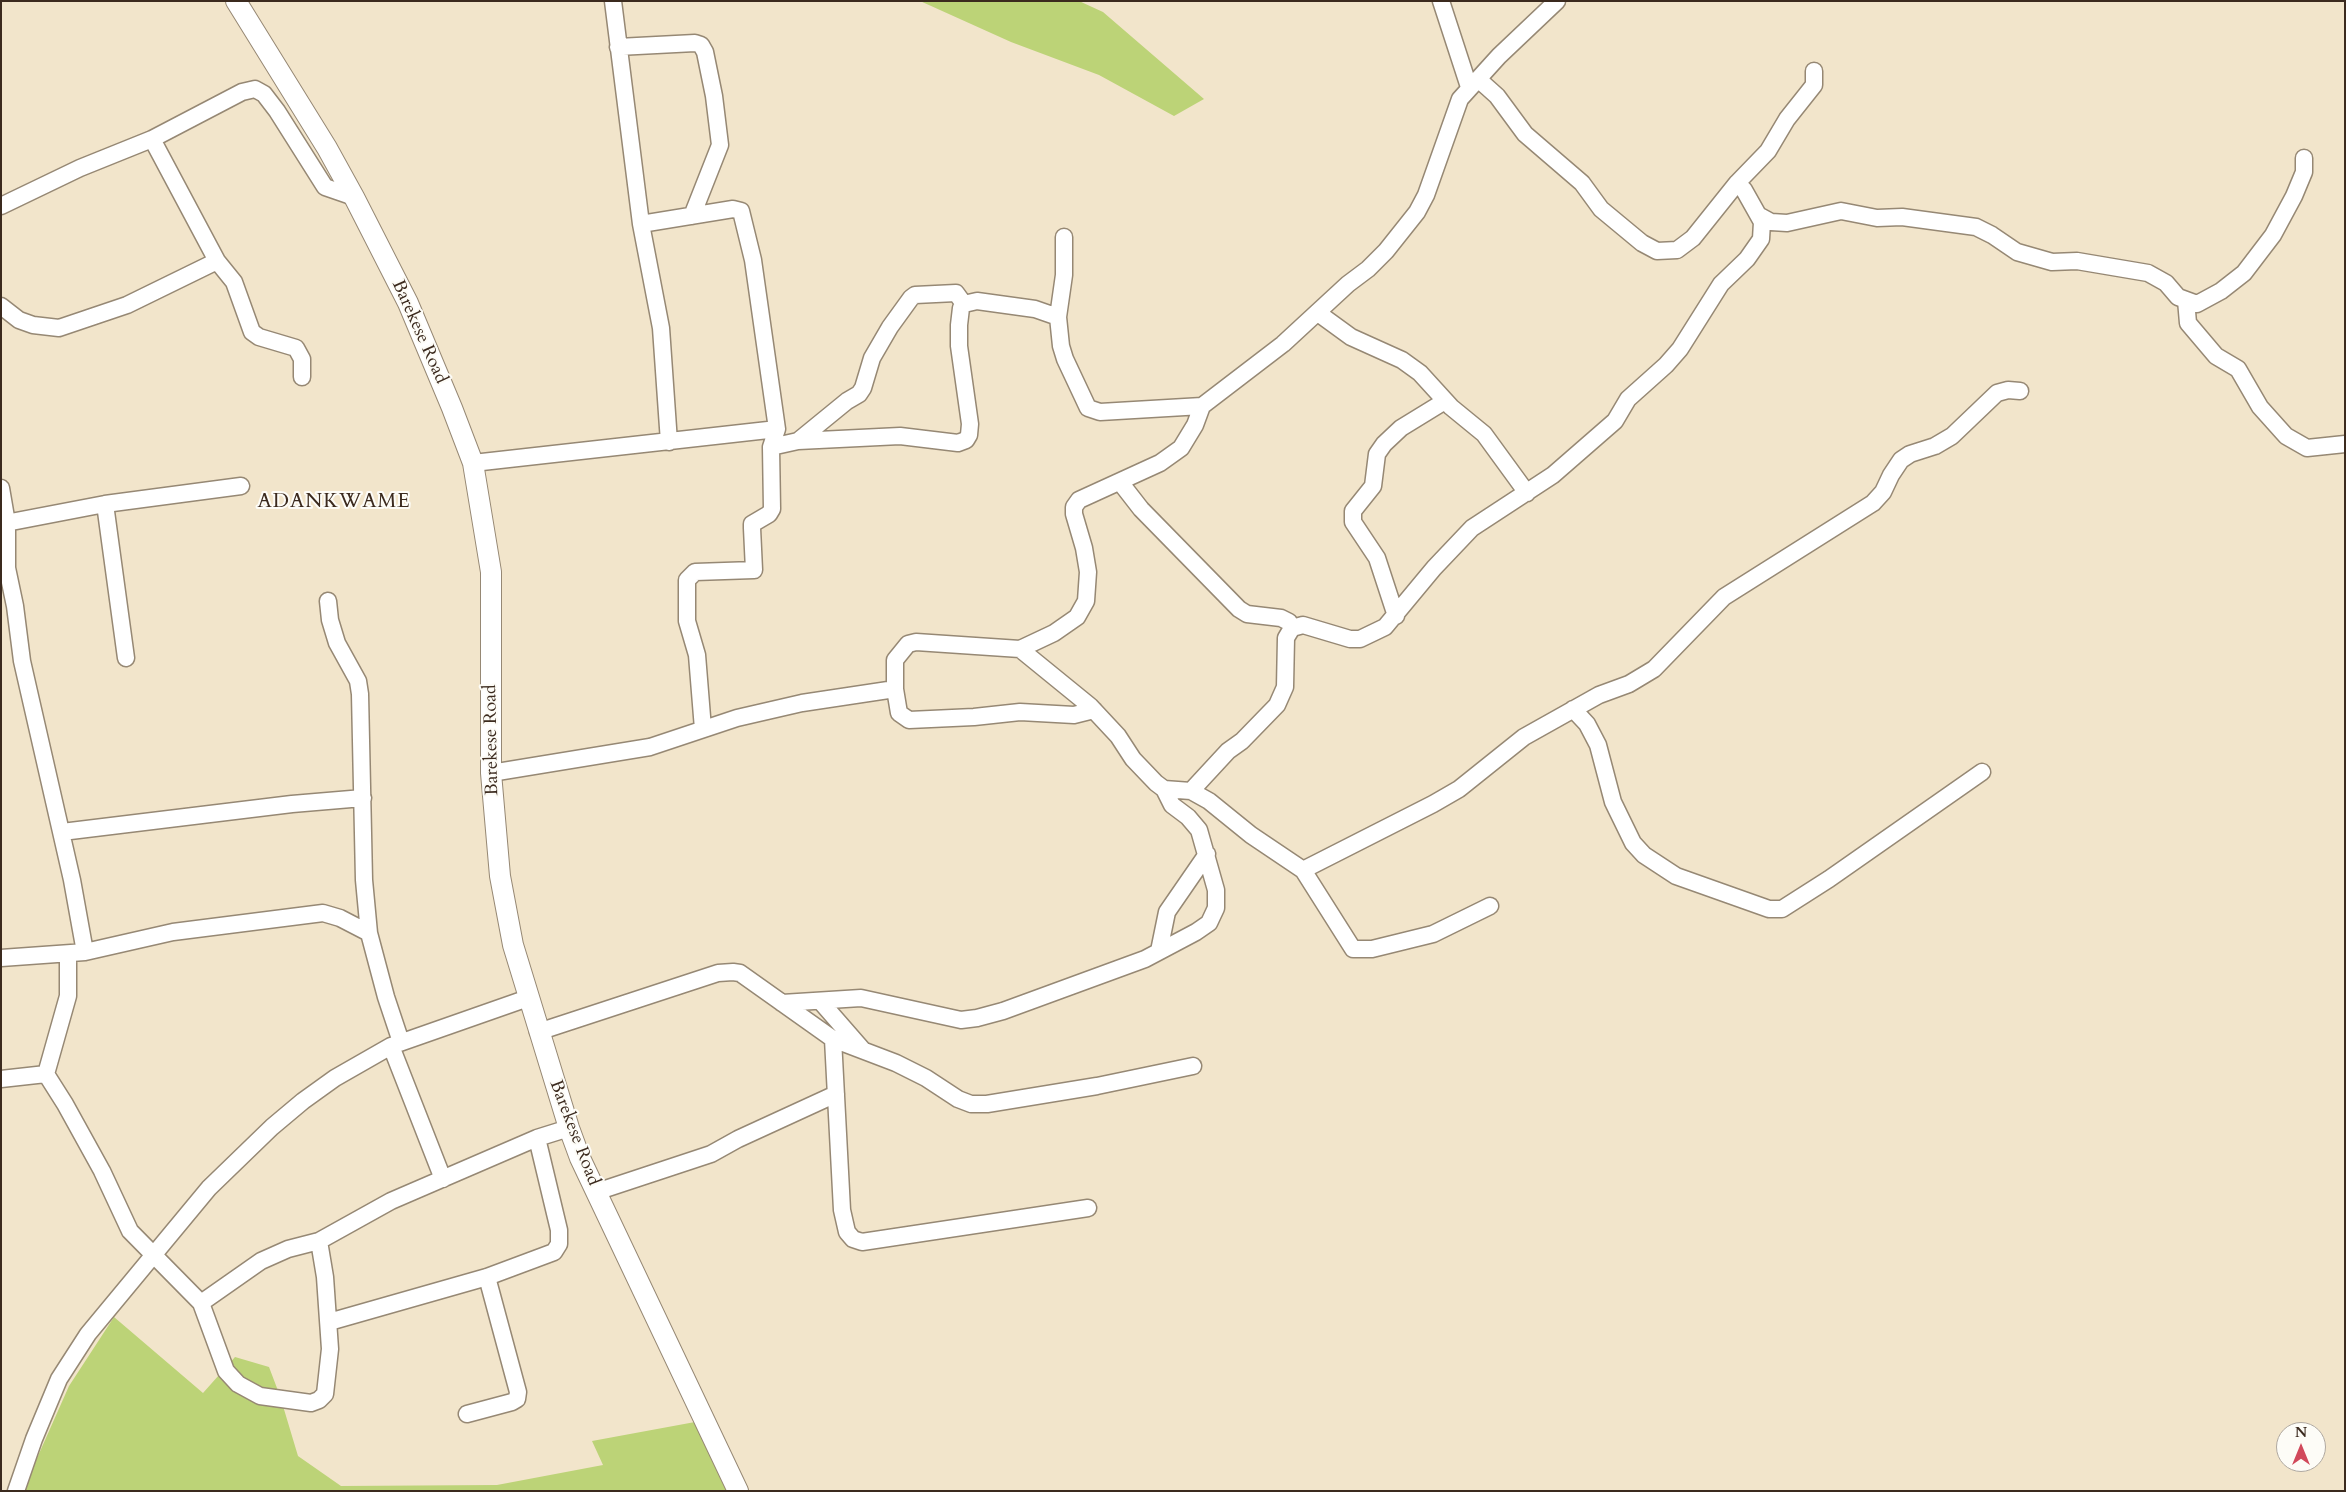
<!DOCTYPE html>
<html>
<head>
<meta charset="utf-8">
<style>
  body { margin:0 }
  #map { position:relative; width:2346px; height:1492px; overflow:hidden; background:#f2e5cb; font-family:Cardo,serif }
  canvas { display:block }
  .frame { position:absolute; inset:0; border:2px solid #3b2a1e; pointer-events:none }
  .north { position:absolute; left:2276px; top:1422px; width:50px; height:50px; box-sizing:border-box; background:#fdfcf7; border:1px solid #afa8a0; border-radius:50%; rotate:0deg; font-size:14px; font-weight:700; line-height:20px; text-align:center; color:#3b2a1e }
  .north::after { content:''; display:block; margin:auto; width:18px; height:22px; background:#d1495b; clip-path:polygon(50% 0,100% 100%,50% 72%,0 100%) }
</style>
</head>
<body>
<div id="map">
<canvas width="2346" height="1492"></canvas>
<div class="frame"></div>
<div class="north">N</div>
</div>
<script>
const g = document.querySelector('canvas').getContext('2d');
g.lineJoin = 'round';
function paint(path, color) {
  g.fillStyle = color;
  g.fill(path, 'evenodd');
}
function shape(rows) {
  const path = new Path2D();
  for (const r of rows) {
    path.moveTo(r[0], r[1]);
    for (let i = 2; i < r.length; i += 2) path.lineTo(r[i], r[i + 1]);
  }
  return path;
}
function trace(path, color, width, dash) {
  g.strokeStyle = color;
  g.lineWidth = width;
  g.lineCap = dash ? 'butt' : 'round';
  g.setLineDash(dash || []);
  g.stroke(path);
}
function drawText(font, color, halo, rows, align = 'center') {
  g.font = font + ' Cardo,serif';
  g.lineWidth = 4;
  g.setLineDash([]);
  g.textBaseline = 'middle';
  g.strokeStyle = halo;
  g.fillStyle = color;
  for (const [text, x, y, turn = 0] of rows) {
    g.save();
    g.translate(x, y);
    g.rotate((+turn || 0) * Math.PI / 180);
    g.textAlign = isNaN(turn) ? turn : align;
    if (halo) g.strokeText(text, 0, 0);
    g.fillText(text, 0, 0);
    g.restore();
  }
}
const green = shape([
  [920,1,1079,1,1103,12,1204,99,1174,116,1099,75,1011,42],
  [114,1317,203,1393,235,1357,269,1367,280,1396,298,1456,341,1486,497,1485,603,1465,592,1441,695,1422,727,1491,25,1491,26,1483,69,1386]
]);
const minor = shape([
  [613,1,641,224,661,328,669,442],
  [1441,1,1469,87],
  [618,47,695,43,701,45,705,52,714,96,720,145,692,216],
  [1478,79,1497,96,1525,134,1582,183,1601,209,1642,243,1657,251,1677,250,1693,238,1737,183,1768,151,1787,119,1814,85,1814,71],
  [152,139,217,261,234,282,252,332,259,337,296,348,302,359,302,377],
  [1,206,80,168,152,139,242,92,255,89,264,94,277,111,325,187,354,197],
  [1760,216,1771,222,1787,223,1841,211,1877,218,1902,217,1976,227,1992,235,2017,252,2052,262,2077,261,2148,273,2166,283,2178,297,2197,304,2221,291,2244,273,2273,235,2294,196,2304,172,2304,158],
  [641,224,733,209,741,211,753,260,777,429,771,447,772,509,769,514,752,524,752,528,754,570,695,572,687,580,687,621,697,655,703,729],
  [1064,237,1064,275,1058,317,1061,346,1065,359,1088,408,1100,412,1202,406],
  [2186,300,2188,323,2216,356,2238,369,2260,407,2286,436,2307,448,2345,444],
  [1,306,19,320,33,325,59,328,127,305,217,261],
  [1318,313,1351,337,1402,360,1420,373,1451,407,1484,434,1527,493],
  [798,441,847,401,859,394,863,388,872,358,890,327,911,298,915,295,956,293,964,304],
  [771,447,798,441,900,436,958,443,966,440,969,435,970,424,959,346,959,325,961,308,964,304,977,301,1035,309,1058,317],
  [473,463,777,429],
  [1120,482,1141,509,1239,609,1247,614,1281,618,1289,622,1292,628],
  [1,488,7,523,7,568,15,606,22,661,72,880,85,952],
  [105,504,126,658],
  [1,524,105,504,241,486],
  [328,601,330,620,337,643,358,681,360,694,364,880,369,933,386,997,401,1042],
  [1396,616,1377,558,1353,522,1353,511,1373,486,1377,454,1384,444,1401,428,1445,401],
  [1020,649,1090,706,1118,736,1133,759,1156,783,1164,789,1191,791,1209,801,1251,835,1303,870,1353,949,1372,949,1433,934,1490,906],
  [895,689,899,713,909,720,974,717,1020,712,1074,715,1094,710],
  [1573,709,1587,724,1598,745,1613,802,1633,843,1644,855,1676,876,1769,909,1782,909,1829,879,1982,772],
  [491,773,650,747,737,718,802,703,895,689,895,660,908,644,916,642,1020,649,1054,633,1077,617,1086,601,1088,572,1084,548,1074,514,1074,507,1079,500,1160,463,1181,448,1195,425,1202,406,1283,344,1348,284,1368,269,1386,251,1417,212,1426,195,1460,99,1499,56,1557,1],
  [1191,791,1228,751,1242,741,1277,705,1285,687,1286,638,1292,628,1303,625,1350,639,1360,639,1385,627,1434,568,1472,528,1553,475,1615,421,1628,399,1666,365,1680,349,1721,284,1747,259,1761,239,1762,222,1744,190,1737,183],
  [62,832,292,804,363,798],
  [1303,870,1433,804,1459,789,1524,737,1599,695,1629,684,1654,669,1724,597,1873,503,1883,492,1891,475,1901,460,1910,454,1935,446,1952,436,1997,393,2008,390,2020,391],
  [1159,951,1167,912,1207,854],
  [68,954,68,996,46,1074,65,1104,102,1171,130,1231,201,1303,226,1371,238,1384,260,1396,311,1403,319,1400,325,1394,330,1349,325,1277,319,1241],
  [1,958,85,952,173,932,323,913,340,918,369,933],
  [821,1002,862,1049],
  [782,1003,861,998,961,1020,977,1018,1003,1011,1145,959,1196,932,1209,923,1216,908,1216,890,1199,830,1188,817,1172,805,1164,789],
  [538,1032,718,973,733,972,740,973,833,1039,896,1063,926,1078,958,1099,971,1104,987,1104,1097,1086,1193,1066],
  [833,1039,842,1210,847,1232,853,1239,862,1242,1088,1208],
  [391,1046,443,1179],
  [1,1079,46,1074],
  [596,1192,711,1154,738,1139,836,1094],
  [201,1303,261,1261,288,1249,319,1241,391,1201,537,1138,569,1128],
  [329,1322,487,1277,554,1252,559,1244,559,1230,537,1138],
  [467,1414,512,1402,517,1399,518,1392,487,1277],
  [16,1491,34,1439,59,1379,88,1334,209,1188,272,1127,303,1101,335,1078,391,1046,528,998]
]);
const major = shape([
  [236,1,327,148,354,197,408,303,452,408,473,463,491,572,491,773,500,876,513,945,569,1128,580,1158,738,1491]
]);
const streetNames = [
  ["Barekese Road",419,332,66],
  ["Barekese Road",492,740,-91],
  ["Barekese Road",574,1133,69]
];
const quarterNames = [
  ["ADANKWAME",334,502]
];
paint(green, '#bcd377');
trace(minor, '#968874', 19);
trace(major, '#968874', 22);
trace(minor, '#fff', 16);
trace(major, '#fff', 20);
drawText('18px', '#3b2a1e', '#fdfcf7', streetNames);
g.letterSpacing = '1px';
drawText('20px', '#3b2a1e', '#fdfcf7', quarterNames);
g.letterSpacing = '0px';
</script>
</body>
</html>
